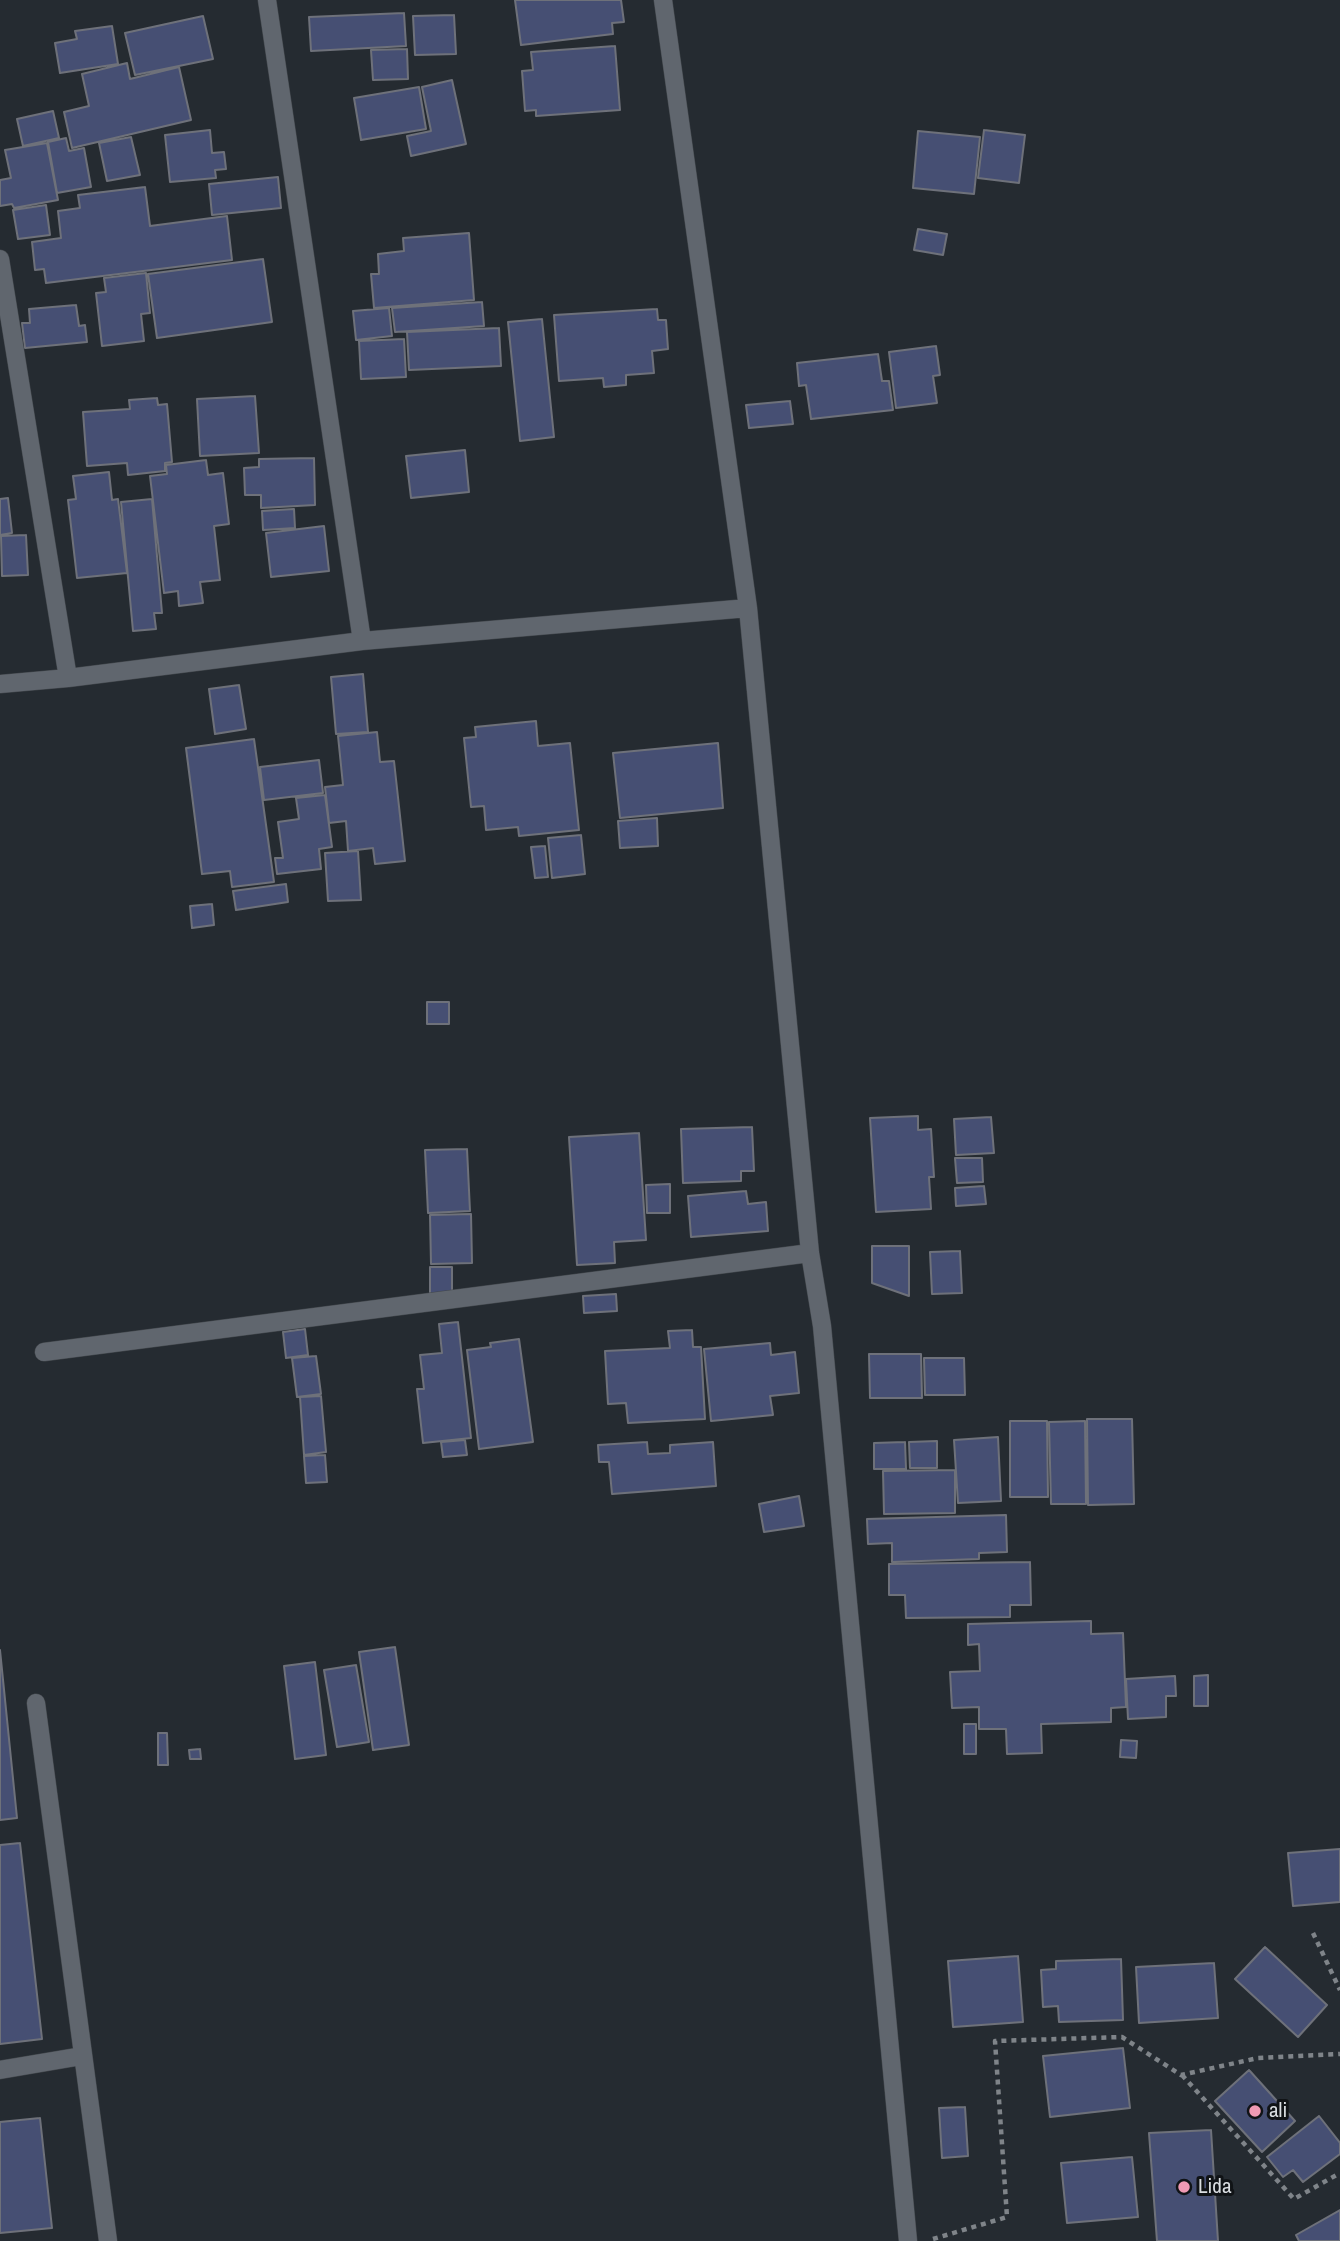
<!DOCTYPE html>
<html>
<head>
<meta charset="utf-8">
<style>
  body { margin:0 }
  canvas { display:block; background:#252b31 }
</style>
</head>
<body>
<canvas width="1340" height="2241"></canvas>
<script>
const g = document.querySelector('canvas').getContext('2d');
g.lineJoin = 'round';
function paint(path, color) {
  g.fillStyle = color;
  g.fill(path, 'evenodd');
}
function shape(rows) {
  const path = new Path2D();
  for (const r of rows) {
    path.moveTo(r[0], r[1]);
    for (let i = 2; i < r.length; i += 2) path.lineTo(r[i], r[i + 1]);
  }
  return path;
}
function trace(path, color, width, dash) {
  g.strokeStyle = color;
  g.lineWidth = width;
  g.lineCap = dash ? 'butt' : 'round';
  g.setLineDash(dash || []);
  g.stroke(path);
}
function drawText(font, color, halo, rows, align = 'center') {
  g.font = font + ' "Archivo Narrow",sans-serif';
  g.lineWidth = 6;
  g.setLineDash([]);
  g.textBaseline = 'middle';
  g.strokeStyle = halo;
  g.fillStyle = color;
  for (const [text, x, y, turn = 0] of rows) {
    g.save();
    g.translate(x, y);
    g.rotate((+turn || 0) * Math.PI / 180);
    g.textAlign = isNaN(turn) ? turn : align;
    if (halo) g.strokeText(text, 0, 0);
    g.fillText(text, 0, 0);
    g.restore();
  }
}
const building = shape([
  [515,0,621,0,624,22,612,23,613,34,521,45,515,0],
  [404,13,406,46,311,51,309,17,404,13],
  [454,15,456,54,415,55,413,16,454,15],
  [203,16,213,59,135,75,125,33,203,16],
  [112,26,118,64,60,73,55,43,77,39,75,31,112,26],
  [615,46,620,110,536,116,536,110,525,111,522,71,533,70,531,52,615,46],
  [407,49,408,79,373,80,371,50,407,49],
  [127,63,130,79,179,67,191,120,72,148,64,112,89,106,82,74,127,63],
  [452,80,466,144,411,156,407,136,431,131,422,87,452,80],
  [419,87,426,129,361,140,354,98,419,87],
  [53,111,59,138,23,146,17,119,53,111],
  [210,130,212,153,224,152,226,169,215,170,216,178,170,182,165,135,210,130],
  [984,130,1025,135,1019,183,978,178,984,130],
  [918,131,980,137,974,194,913,188,918,131],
  [131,137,140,175,107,181,99,143,131,137],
  [66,138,69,151,84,148,91,187,57,193,48,142,66,138],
  [47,143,58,200,14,208,12,204,0,206,0,180,11,178,5,150,47,143],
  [278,177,281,208,212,215,209,184,278,177],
  [145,187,150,226,227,216,232,260,46,283,44,269,35,270,32,242,61,238,58,211,80,208,78,195,145,187],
  [46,205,50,235,18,239,13,210,46,205],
  [918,229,947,234,943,255,914,250,918,229],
  [469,233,474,300,374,308,371,274,379,274,378,254,404,251,403,238,469,233],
  [263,259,272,322,157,338,148,274,263,259],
  [146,273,150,313,141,314,144,341,102,346,96,293,106,292,104,278,146,273],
  [482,302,484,326,395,332,392,308,482,302],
  [76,305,79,326,85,325,87,342,25,348,22,323,30,323,29,309,76,305],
  [389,308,392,336,356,340,353,311,389,308],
  [657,309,658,320,666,320,668,349,652,351,654,373,626,375,626,385,604,387,603,378,559,381,554,315,657,309],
  [542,319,554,437,520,441,508,322,542,319],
  [499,328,501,366,409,370,407,332,499,328],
  [404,339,406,377,361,379,359,341,404,339],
  [936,346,940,375,933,376,937,403,896,408,889,352,936,346],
  [878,354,882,381,889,381,893,410,811,419,806,385,799,386,797,363,878,354],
  [255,396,259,453,200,456,197,399,255,396],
  [157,398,158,405,167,404,172,462,165,463,165,471,128,475,127,463,87,466,83,412,130,409,129,400,157,398],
  [790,401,793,424,749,428,746,405,790,401],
  [465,450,469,492,411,498,406,456,465,450],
  [314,458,315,505,261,508,261,495,245,495,244,468,259,467,259,459,314,458],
  [206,460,208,475,223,473,229,524,214,526,220,580,200,582,203,603,179,606,178,591,164,593,150,476,167,474,166,465,206,460],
  [109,472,112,500,118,499,127,573,77,578,68,500,76,499,73,476,109,472],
  [8,498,12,533,0,535,0,499,8,498],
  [152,499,162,613,154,613,156,629,133,631,121,502,152,499],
  [294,509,295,528,263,530,262,511,294,509],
  [324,526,329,571,271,577,266,533,324,526],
  [26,535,28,575,2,576,1,536,26,535],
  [363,674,368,732,336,734,331,677,363,674],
  [239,685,246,729,215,734,209,689,239,685],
  [536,721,538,746,570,743,579,830,519,836,518,827,486,830,484,806,471,807,464,738,476,737,475,727,536,721],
  [377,732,380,762,394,761,405,861,375,864,373,848,348,851,346,821,329,823,325,787,343,785,338,736,377,732],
  [254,739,274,882,232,887,230,871,202,874,186,748,254,739],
  [718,743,723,808,620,818,613,753,718,743],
  [319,760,323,793,264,800,260,767,319,760],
  [325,795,332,847,319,849,321,869,277,874,275,858,283,858,278,822,299,819,296,798,325,795],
  [657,818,658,846,620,848,618,821,657,818],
  [581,835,585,874,552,878,548,838,581,835],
  [545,846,548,877,535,878,531,847,545,846],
  [358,851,361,900,328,901,325,853,358,851],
  [286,884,288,902,236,910,233,891,286,884],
  [212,904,214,925,192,928,190,906,212,904],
  [427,1002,449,1002,449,1024,427,1024,427,1002],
  [918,1116,918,1130,931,1129,934,1177,929,1177,931,1209,876,1212,870,1118,918,1116],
  [991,1117,994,1153,956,1155,954,1119,991,1117],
  [752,1127,754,1171,741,1171,741,1181,683,1183,681,1129,752,1127],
  [639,1133,646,1240,614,1242,615,1263,577,1265,569,1137,639,1133],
  [467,1149,470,1211,428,1213,425,1150,467,1149],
  [955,1158,982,1158,983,1182,957,1183,955,1158],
  [670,1184,670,1213,647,1213,646,1185,670,1184],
  [984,1186,986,1204,956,1206,955,1188,984,1186],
  [746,1191,748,1204,766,1202,768,1231,691,1237,688,1196,746,1191],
  [471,1214,472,1263,431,1264,430,1215,471,1214],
  [872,1246,909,1246,909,1296,872,1283,872,1246],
  [960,1251,962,1293,932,1294,930,1252,960,1251],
  [430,1267,452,1267,452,1294,430,1294,430,1267],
  [616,1294,617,1311,584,1313,583,1296,616,1294],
  [458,1322,471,1438,423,1443,417,1389,424,1389,420,1355,442,1353,439,1324,458,1322],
  [305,1329,308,1355,286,1358,283,1332,305,1329],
  [692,1330,693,1347,701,1347,705,1419,628,1423,626,1403,608,1404,605,1351,670,1348,668,1331,692,1330],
  [519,1339,533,1442,479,1449,467,1350,491,1347,490,1343,519,1339],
  [770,1343,771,1355,795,1352,799,1393,770,1396,773,1415,711,1421,704,1349,770,1343],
  [869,1354,921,1354,922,1398,870,1398,869,1354],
  [316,1356,321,1394,297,1397,292,1358,316,1356],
  [924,1358,964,1358,965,1395,925,1395,924,1358],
  [321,1396,326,1452,304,1455,300,1397,321,1396],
  [1087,1419,1132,1419,1134,1504,1088,1505,1087,1419],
  [1010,1421,1047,1421,1048,1497,1010,1497,1010,1421],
  [1085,1421,1086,1504,1051,1504,1049,1422,1085,1421],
  [998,1437,1001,1501,958,1503,954,1440,998,1437],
  [465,1440,467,1455,443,1457,441,1442,465,1440],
  [937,1441,937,1468,910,1468,909,1442,937,1441],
  [647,1442,648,1454,670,1453,670,1445,713,1442,716,1486,612,1494,609,1462,599,1462,598,1445,647,1442],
  [905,1442,906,1469,874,1469,874,1443,905,1442],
  [325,1455,327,1482,306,1483,304,1456,325,1455],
  [955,1470,955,1513,884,1514,883,1471,955,1470],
  [799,1496,804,1526,764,1532,759,1504,799,1496],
  [1006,1515,1007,1552,979,1553,979,1559,892,1562,892,1543,868,1544,867,1519,1006,1515],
  [1030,1562,1031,1605,1010,1605,1010,1617,906,1618,905,1595,889,1595,889,1564,1030,1562],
  [1091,1621,1091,1634,1123,1633,1126,1707,1111,1708,1111,1722,1041,1724,1042,1753,1007,1754,1006,1729,979,1729,979,1707,952,1708,950,1672,980,1671,979,1644,968,1645,968,1624,1091,1621],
  [395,1647,409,1745,373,1750,359,1652,395,1647],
  [0,1650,17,1818,0,1820,0,1650],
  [315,1662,326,1755,295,1759,284,1666,315,1662],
  [356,1665,369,1742,337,1747,324,1670,356,1665],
  [1208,1675,1208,1706,1194,1706,1194,1676,1208,1675],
  [1175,1676,1176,1696,1166,1696,1166,1717,1128,1719,1126,1679,1175,1676],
  [964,1724,976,1724,976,1754,964,1754,964,1724],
  [158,1733,167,1733,168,1765,158,1765,158,1733],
  [1121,1740,1137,1741,1136,1758,1120,1757,1121,1740],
  [200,1749,201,1759,190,1759,189,1750,200,1749],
  [20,1843,42,2039,0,2044,0,1845,20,1843],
  [1340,1849,1340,1902,1293,1906,1288,1853,1340,1849],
  [1265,1947,1327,2005,1298,2037,1235,1979,1265,1947],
  [1018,1956,1023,2022,953,2027,948,1961,1018,1956],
  [1121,1959,1123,2020,1059,2022,1058,2006,1043,2007,1041,1970,1056,1969,1056,1961,1121,1959],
  [1214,1963,1218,2018,1139,2023,1136,1967,1214,1963],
  [1123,2048,1130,2108,1050,2117,1043,2056,1123,2048],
  [1249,2070,1295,2121,1262,2152,1215,2101,1249,2070],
  [965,2107,968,2156,942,2158,939,2108,965,2107],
  [1319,2116,1340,2143,1340,2154,1303,2182,1293,2170,1283,2177,1267,2157,1319,2116],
  [40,2118,52,2228,0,2233,0,2122,40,2118],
  [1211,2130,1218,2241,1157,2241,1149,2133,1211,2130],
  [1132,2157,1138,2217,1067,2223,1061,2163,1132,2157],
  [1340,2210,1340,2241,1299,2241,1296,2235,1340,2210]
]);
const path = shape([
  [1313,1933,1340,1990],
  [1182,2075,1294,2199,1340,2173],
  [933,2239,1007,2217,995,2041,1122,2037,1181,2075,1258,2058,1340,2054]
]);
const minor = shape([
  [267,0,362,641],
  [663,0,748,608,810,1253,822,1326,908,2241],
  [0,259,68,678],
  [0,684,68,678,362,641,748,608],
  [44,1352,810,1253],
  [36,1703,108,2241],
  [0,2070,82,2056]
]);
const markers = [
  [1255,2111,7,"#f09ab4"],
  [1184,2187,7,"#f09ab4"]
];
const poiNames = [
  ["ali",1269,2111],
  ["Lida",1198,2187]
];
paint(building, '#464f73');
trace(building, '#6e717a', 2);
trace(minor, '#43484d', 19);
trace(path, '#7f8489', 4.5, [5, 5]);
trace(minor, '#60666e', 18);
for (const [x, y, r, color] of markers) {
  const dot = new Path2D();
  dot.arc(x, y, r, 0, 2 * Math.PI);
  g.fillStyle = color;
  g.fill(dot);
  trace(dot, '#101316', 2.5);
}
drawText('21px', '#dadee2', '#101316', poiNames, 'left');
</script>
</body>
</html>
